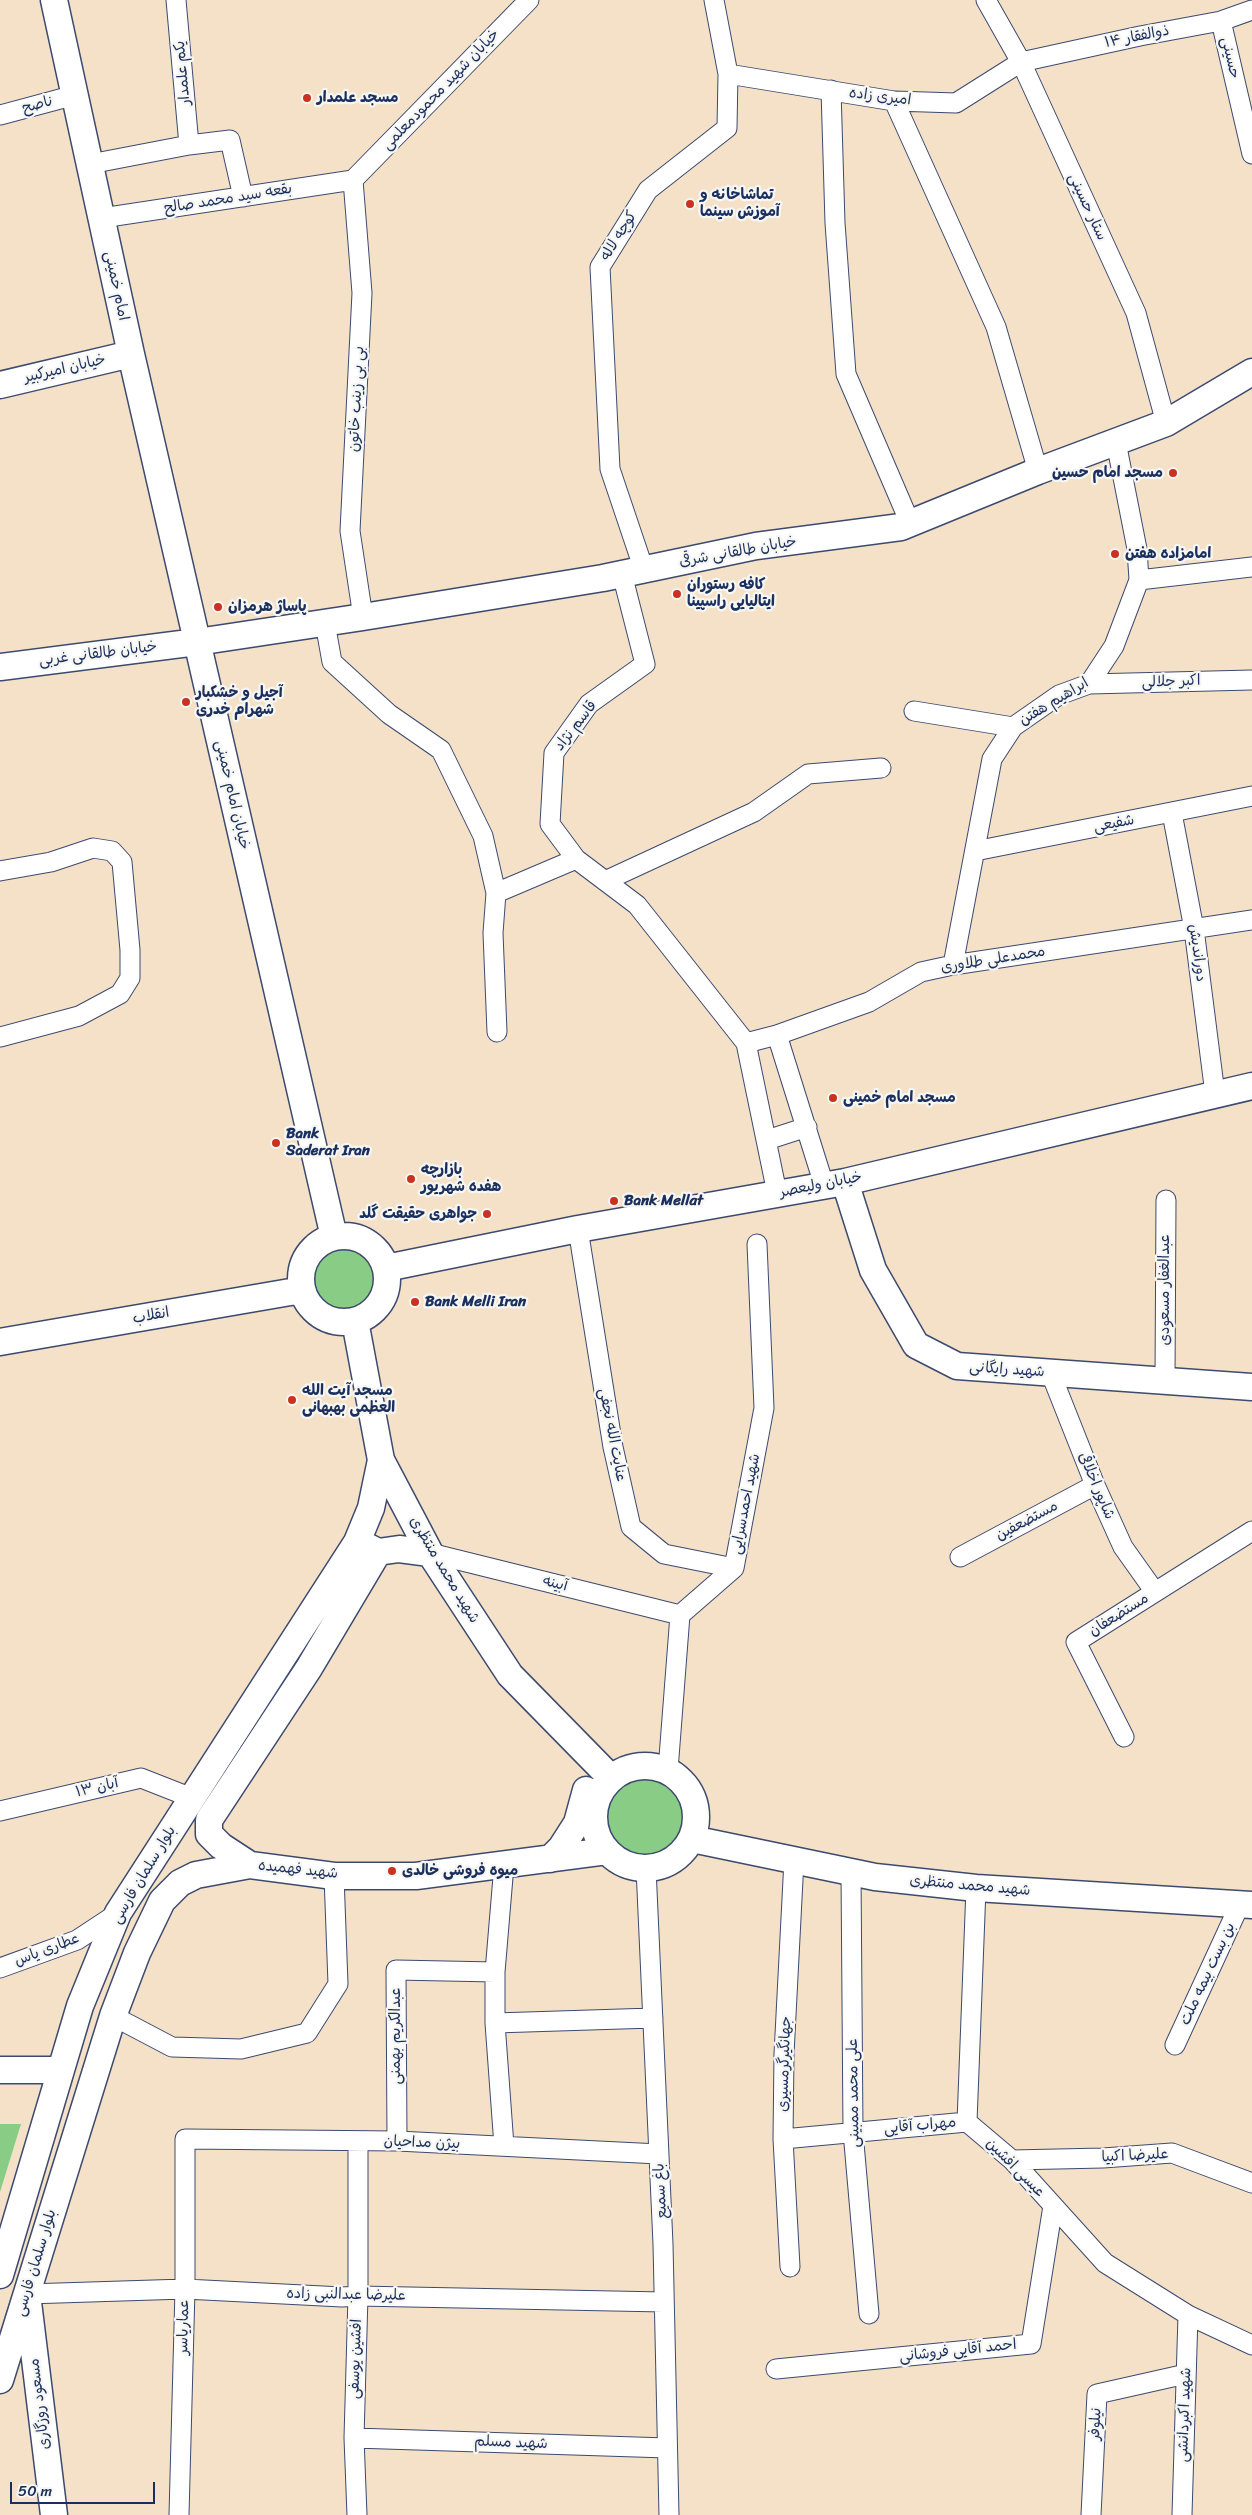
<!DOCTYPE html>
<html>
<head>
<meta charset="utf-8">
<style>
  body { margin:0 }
  #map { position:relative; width:1252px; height:2515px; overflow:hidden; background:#f4e1c8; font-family:Sriracha,sans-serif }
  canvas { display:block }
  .scale { position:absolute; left:10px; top:2482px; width:145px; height:22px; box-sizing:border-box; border:2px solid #1b2f5e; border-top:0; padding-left:6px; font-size:15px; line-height:18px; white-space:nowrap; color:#1b2f5e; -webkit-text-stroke:4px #f6f6f2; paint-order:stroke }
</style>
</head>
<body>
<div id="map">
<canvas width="1252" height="2515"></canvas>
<div class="scale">50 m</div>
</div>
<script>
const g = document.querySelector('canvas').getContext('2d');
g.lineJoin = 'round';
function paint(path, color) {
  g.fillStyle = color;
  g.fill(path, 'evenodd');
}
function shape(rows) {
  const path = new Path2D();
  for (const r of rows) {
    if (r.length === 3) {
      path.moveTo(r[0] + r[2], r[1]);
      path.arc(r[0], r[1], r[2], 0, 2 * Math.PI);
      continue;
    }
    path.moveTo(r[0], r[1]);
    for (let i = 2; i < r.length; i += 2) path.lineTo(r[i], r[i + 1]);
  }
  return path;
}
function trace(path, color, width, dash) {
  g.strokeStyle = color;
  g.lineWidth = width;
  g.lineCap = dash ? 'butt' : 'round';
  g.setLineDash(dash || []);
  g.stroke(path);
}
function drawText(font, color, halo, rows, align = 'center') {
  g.font = font + ' Sriracha,"Playpen Sans Arabic",sans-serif';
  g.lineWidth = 4.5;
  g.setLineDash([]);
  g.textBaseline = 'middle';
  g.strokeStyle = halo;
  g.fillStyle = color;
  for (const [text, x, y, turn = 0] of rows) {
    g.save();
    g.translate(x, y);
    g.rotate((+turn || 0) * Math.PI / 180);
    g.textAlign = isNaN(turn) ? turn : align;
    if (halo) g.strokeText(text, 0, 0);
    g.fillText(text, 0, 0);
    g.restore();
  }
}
const green = shape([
  [346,1279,37],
  [645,1817,38],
  [0,2124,21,2124,0,2192]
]);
const street = shape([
  [176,0,189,145],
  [986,0,1021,62,1136,313,1166,423],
  [1221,21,1252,154],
  [728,74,894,101,956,103,1021,62,1140,36,1221,21,1252,10],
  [831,90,835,223,846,374,910,523],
  [894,101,996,327,1038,471],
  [0,115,75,95],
  [90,164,189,145,230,140,243,197],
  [353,180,362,293,350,531,363,617],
  [353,180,529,0],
  [102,218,353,180],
  [644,570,610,469,600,267,648,190,727,128,728,74,714,0],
  [622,574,645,664,589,704,554,753,550,824,576,859,637,905,746,1043,777,1193],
  [1139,580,1252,567],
  [325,623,332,662,389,714,441,750,483,836,496,893,576,859],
  [1089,684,1252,680],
  [914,711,1013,727],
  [1172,813,1194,929,1215,1094],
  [975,851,1252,796],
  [0,871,51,862,93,848,112,851,122,862,130,950,130,978,120,994,79,1016,0,1037],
  [605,881,754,812,808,774,881,768],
  [496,893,493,933,497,1032],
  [953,965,992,759,1013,727,1059,695,1089,684,1114,646,1139,580,1137,549,1116,442],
  [777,1035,824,1185],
  [746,1043,777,1035,869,1002,921,972,953,965,1252,920],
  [767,1140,807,1127],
  [578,1229,613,1447,631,1527,664,1554,734,1568],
  [1051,1374,1095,1485,1123,1547,1155,1592],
  [1165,1380,1166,1200],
  [430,1553,680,1615],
  [960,1557,1095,1485],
  [1124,1737,1076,1642,1252,1531],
  [668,1770,680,1615,734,1568,764,1408,757,1244],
  [0,1811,141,1778,192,1798],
  [504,1865,495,1972,495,2023,504,2146],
  [646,1868,663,2244,669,2515],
  [851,1872,853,2132,869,2314],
  [976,1888,967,2122,1012,2160,1105,2263,1188,2315,1252,2345],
  [0,1968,77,1940,118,1913],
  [113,2016,172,2047,241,2049,307,2033,338,1984,334,1876],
  [495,2023,653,2018],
  [1175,2045,1240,1904],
  [783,2139,967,2122],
  [397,2141,396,1970,495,1972],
  [1012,2160,1103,2158,1172,2153,1252,2183],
  [790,2267,783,2139,784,2054,794,1860],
  [27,2294,185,2289,342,2297,358,2296,664,2302],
  [776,2369,1031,2344,1053,2206],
  [354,2438,667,2448],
  [179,2515,185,2289,185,2139,397,2141,659,2154],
  [357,2515,354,2438,358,2296,358,2142],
  [1091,2515,1097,2394,1186,2374],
  [1182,2515,1188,2315]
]);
const secondary = shape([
  [54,0,131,354,334,1237],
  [0,385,131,354],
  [0,667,197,642,363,617,603,578,756,546,901,527,1038,471,1166,423,1252,372],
  [845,1182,873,1270,916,1345,957,1366,1252,1387],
  [344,1279,43],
  [386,1268,578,1229,845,1182,1252,1086],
  [355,1321,381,1460,430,1553,510,1675,611,1778],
  [0,1342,302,1290],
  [362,1544,378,1552,399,1549,430,1553],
  [378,1552,309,1668,209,1820,209,1834,221,1846,250,1865,334,1876,416,1876,607,1851],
  [645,1817,51],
  [692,1839,875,1877,976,1888,1252,1905],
  [550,1859,561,1848,577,1823,586,1790],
  [0,2070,61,2070],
  [0,2275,80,2006,118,1913,357,1542,371,1508,381,1460],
  [28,2302,54,2515],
  [0,2380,113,2016,137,1953,162,1901,180,1883,196,1875,250,1865]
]);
const markers = [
  [307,98,5,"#c8321e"],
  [690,204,5,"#c8321e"],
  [1173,473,5,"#c8321e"],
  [1115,554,5,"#c8321e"],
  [677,594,5,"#c8321e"],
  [218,607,5,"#c8321e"],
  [186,702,5,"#c8321e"],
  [833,1098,5,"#c8321e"],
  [276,1143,5,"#c8321e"],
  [411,1179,5,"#c8321e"],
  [614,1201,5,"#c8321e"],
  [487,1214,5,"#c8321e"],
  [415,1302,5,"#c8321e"],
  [292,1400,5,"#c8321e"],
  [392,1871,5,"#c8321e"]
];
const streetNames = [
  ["ذوالفقار ۱۴",1137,37,-11],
  ["حسینی",1230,58,77],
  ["یکم علمدار",183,73,-95],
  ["خیابان شهید محمودمعلمی",441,90,-46],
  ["امیری زاده",880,97,7],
  ["ناصح",38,105,-15],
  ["بقعه سید محمد صالح",228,199,-9],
  ["ستار حسینی",1087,207,65],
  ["کوچه لاله",619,236,-58],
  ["امام خمینی",116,286,78],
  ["خیابان امیرکبیر",65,369,-13],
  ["بی بی زینب خاتون",357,399,-87],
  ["خیابان طالقانی شرقی",738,552,-10],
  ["خیابان طالقانی غربی",98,654,-7],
  ["اکبر جلالی",1171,682,-2],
  ["ابراهیم هفتن",1054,702,-31],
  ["قاسم نژاد",576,726,-52],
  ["خیابان امام خمینی",232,795,77],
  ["شفیعی",1114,824,-11],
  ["دوراندیش",1197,953,82],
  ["محمدعلی طلاوری",993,960,-9],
  ["خیابان ولیعصر",821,1185,-11],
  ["عبدالغفار مسعودی",1165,1290,-90],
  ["انقلاب",151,1316,-10],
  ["شهید رایگانی",1007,1370,4],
  ["عنایت الله نجفی",612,1435,79],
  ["شاپور اخلاقی",1096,1486,67],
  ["شهید احمدسرایی",746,1504,-79],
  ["مستضعفین",1027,1521,-28],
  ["شهید محمد منتظری",444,1570,59],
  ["آبینه",555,1584,14],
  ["مستضعفان",1119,1615,-32],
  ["۱۳ آبان",97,1788,-13],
  ["شهید فهمیده",298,1870,6],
  ["بلوار سلمان فارسی",144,1875,-59],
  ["شهید محمد منتظری",970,1886,5],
  ["عطاری یاس",47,1950,-21],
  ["بن بست بیمه ملت",1208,1974,-65],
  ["عبدالکریم بهمنی",396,2036,-90],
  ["جهانگیرگرمسیری",785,2064,-88],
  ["علی محمد ممبینی",854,2093,-91],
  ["مهراب آقایی",920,2126,-5],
  ["بیژن مداحیان",422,2143,2],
  ["علیرضا اکبیا",1135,2156,-3],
  ["عیسی افشین",1015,2168,45],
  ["باغ سمیع",661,2191,-93],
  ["بلوار سلمان فارسی",36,2263,-73],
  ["علیرضا عبدالنبی زاده",346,2295,1],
  ["عماریاسر",184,2327,-89],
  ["احمد آقایی فروشانی",958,2351,-6],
  ["افشین یوسفی",356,2359,-88],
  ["مسعود روزگاری",40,2404,-97],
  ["شهید اکبردانشی",1185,2415,-88],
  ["نیلوفر",1096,2424,-87],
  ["شهید مسلم",511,2443,2]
];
const poiNames = [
  ["مسجد علمدار",317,98],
  ["تماشاخانه و",700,195],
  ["آموزش سینما",700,212],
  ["مسجد امام حسین",1163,473,"right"],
  ["امامزاده هفتن",1125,554],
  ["کافه رستوران",687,585],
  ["ایتالیایی راسپینا",687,602],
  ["پاساژ هرمزان",228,607],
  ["آجیل و خشکبار",196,693],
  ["شهرام خدری",196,710],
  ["مسجد امام خمینی",843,1098],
  ["Bank",286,1134],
  ["Saderat Iran",286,1151],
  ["بازارچه",421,1170],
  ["هفده شهریور",421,1187],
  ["Bank Mellat",624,1201],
  ["جواهری حقیقت گلد",477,1214,"right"],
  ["Bank Melli Iran",425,1302],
  ["مسجد آیت الله",302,1391],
  ["العظمی بهبهانی",302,1408],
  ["میوه فروشی خالدی",402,1871]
];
paint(green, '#88cc85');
trace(street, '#3c4a6e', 21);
trace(secondary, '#3c4a6e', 29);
trace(street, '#fff', 19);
trace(secondary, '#fff', 26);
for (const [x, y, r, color] of markers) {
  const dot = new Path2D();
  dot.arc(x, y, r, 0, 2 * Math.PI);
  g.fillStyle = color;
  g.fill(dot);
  trace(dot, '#f6f6f2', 2);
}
drawText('15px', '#1b2f5e', '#f6f6f2', streetNames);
drawText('bold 15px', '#1b2f5e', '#f6f6f2', poiNames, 'left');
</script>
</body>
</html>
